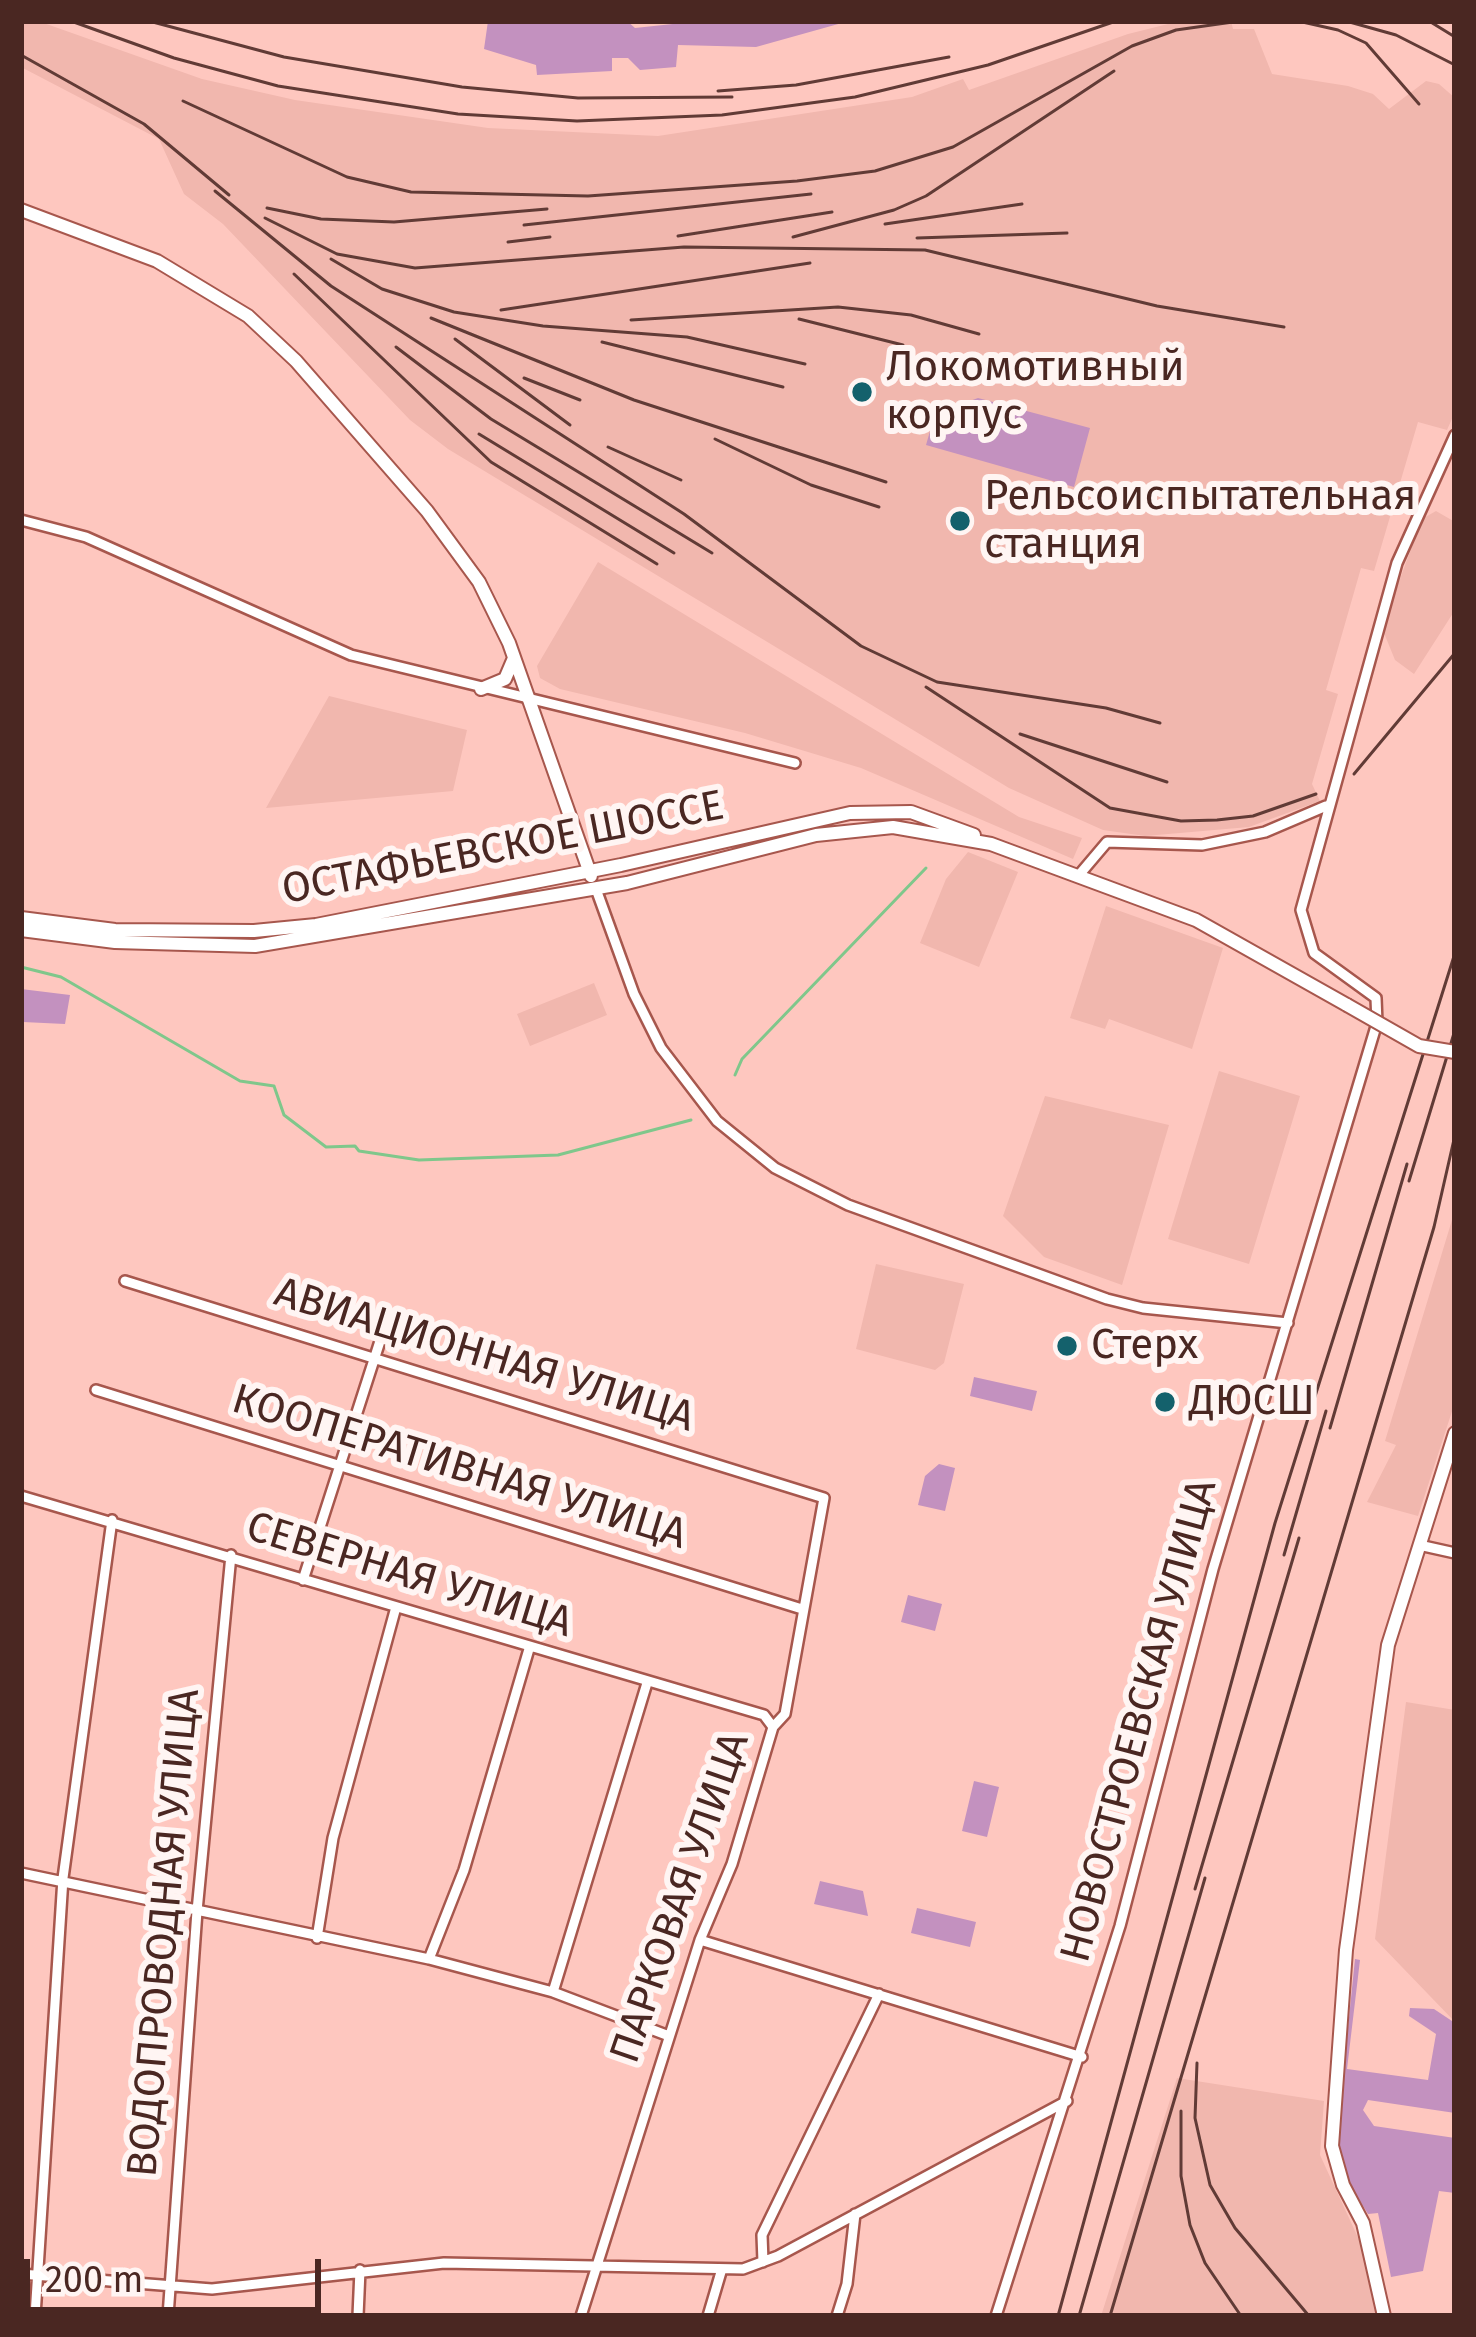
<!DOCTYPE html>
<html>
<head>
<meta charset="utf-8">
<style>
  body { margin:0 }
  #map { position:relative; width:1476px; height:2337px; overflow:hidden; background:#fec7bf; font-family:"Fira Sans",sans-serif }
  canvas { display:block }
  .frame { position:absolute; inset:0; border:24px solid #4a2722; pointer-events:none }
  .scale { position:absolute; left:24px; top:2259px; width:297px; height:54px; box-sizing:border-box; border:6px solid #4a2722; border-top:0; padding-left:15px; font-size:36px; line-height:42px; white-space:nowrap; color:#4a2722; -webkit-text-stroke:9px #fff5f3; paint-order:stroke }
</style>
</head>
<body>
<div id="map">
<canvas width="1476" height="2337"></canvas>
<div class="frame"></div>
<div class="scale">200 m</div>
</div>
<script>
const g = document.querySelector('canvas').getContext('2d');
g.lineJoin = 'round';
function paint(path, color) {
  g.fillStyle = color;
  g.fill(path, 'evenodd');
}
function shape(rows) {
  const path = new Path2D();
  for (const r of rows) {
    path.moveTo(r[0], r[1]);
    for (let i = 2; i < r.length; i += 2) path.lineTo(r[i], r[i + 1]);
  }
  return path;
}
function trace(path, color, width, dash) {
  g.strokeStyle = color;
  g.lineWidth = width;
  g.lineCap = dash ? 'butt' : 'round';
  g.setLineDash(dash || []);
  g.stroke(path);
}
function drawText(font, color, halo, rows, align = 'center') {
  g.font = font + ' "Fira Sans",sans-serif';
  g.lineWidth = 12;
  g.setLineDash([]);
  g.textBaseline = 'middle';
  g.strokeStyle = halo;
  g.fillStyle = color;
  for (const [text, x, y, turn = 0] of rows) {
    g.save();
    g.translate(x, y);
    g.rotate((+turn || 0) * Math.PI / 180);
    g.textAlign = isNaN(turn) ? turn : align;
    if (halo) g.strokeText(text, 0, 0);
    g.fillText(text, 0, 0);
    g.restore();
  }
}
const built = shape([
  [21,21,38,21,202,79,295,100,488,128,658,136,912,97,963,79,969,90,1128,34,1180,21,1231,21,1233,29,1254,29,1272,74,1348,86,1373,94,1389,109,1426,81,1439,84,1455,98,1455,412,1447,430,1418,422,1374,571,1361,568,1326,690,1338,694,1312,784,1320,801,1249,827,1145,836,1103,830,1009,788,448,449,410,420,223,224,184,194,159,139,21,67],
  [1436,511,1455,522,1455,610,1414,674,1395,660,1382,628,1422,519],
  [598,562,1019,817,1082,838,1073,859,861,768,745,733,560,689,540,678,537,666],
  [329,696,467,730,453,791,266,808],
  [968,852,1018,872,979,967,920,943,946,879],
  [1106,906,1223,948,1192,1049,1109,1019,1105,1029,1070,1018],
  [594,983,607,1015,530,1046,517,1014],
  [1219,1071,1300,1096,1249,1264,1168,1239],
  [1045,1096,1169,1125,1122,1285,1044,1257,1003,1216],
  [1455,1210,1455,1402,1418,1516,1367,1502,1396,1445,1385,1441],
  [876,1264,964,1284,944,1363,935,1370,856,1349],
  [1406,1702,1455,1710,1455,2022,1375,1939],
  [1177,2078,1324,2101,1320,2155,1361,2244,1378,2316,1101,2316]
]);
const green = shape([
  [488,21,627,21,635,28,701,21,849,21,756,47,678,45,676,67,640,70,628,58,612,58,612,71,537,75,536,65,484,49],
  [978,398,1090,428,1074,487,926,445,935,414],
  [21,989,70,995,65,1024,23,1022,21,1033],
  [974,1377,1037,1391,1032,1411,970,1396],
  [939,1464,955,1468,945,1511,918,1505,925,1476],
  [908,1595,942,1604,935,1631,901,1622],
  [974,1781,999,1787,987,1837,962,1831],
  [820,1881,863,1891,868,1916,814,1904],
  [917,1908,976,1922,970,1947,911,1933],
  [1355,1959,1360,1960,1347,2069,1428,2080,1436,2034,1409,2016,1410,2008,1434,2009,1455,2023,1455,2113,1368,2100,1363,2110,1374,2126,1455,2138,1455,2193,1439,2191,1423,2271,1391,2277,1378,2213,1368,2214,1343,2174,1336,2145]
]);
const stream = shape([
  [21,967,61,977,240,1081,274,1086,284,1115,326,1147,355,1146,359,1151,419,1160,558,1155,691,1120],
  [735,1075,742,1059,926,868]
]);
const minor = shape([
  [21,520,86,537,351,655,795,763],
  [1079,875,1107,842,1202,845,1265,832,1326,806],
  [596,889,634,994,661,1048,717,1121,775,1168,848,1205,1107,1299,1143,1308,1288,1323],
  [125,1281,824,1498,785,1714,773,1727,732,1864,700,1940,581,2316],
  [96,1390,802,1609],
  [21,1496,764,1715,773,1727],
  [1419,1545,1455,1553],
  [303,1580,381,1338],
  [21,1873,429,1959,553,1992,669,2036],
  [317,1938,333,1838,396,1607],
  [700,1940,1082,2057],
  [429,1959,464,1870,529,1649],
  [553,1992,647,1683],
  [763,2262,762,2235,879,1994],
  [21,2274,212,2289,444,2263,743,2269,778,2256,1067,2101],
  [35,2316,63,1878,112,1520],
  [168,2316,197,1911,231,1555],
  [358,2316,360,2270],
  [708,2316,721,2272],
  [837,2316,847,2284,855,2214],
  [996,2316,1120,1926,1213,1569,1377,1023,1376,998,1314,953,1301,910,1397,563,1455,435]
]);
const major = shape([
  [21,210,157,261,248,316,296,361,427,511,479,582,509,643,591,876],
  [481,689,505,679,514,658],
  [21,918,115,930,254,931,316,925,621,865,850,813,911,812,974,835],
  [21,930,115,942,255,946,627,883,816,835,893,827,991,844,1196,920,1347,1005],
  [1384,2316,1363,2223,1343,2185,1332,2146,1346,1950,1388,1645,1455,1433]
]);
const rail = shape([
  [71,21,174,58,278,86,458,114,577,121,722,115,855,97,988,65,1116,21],
  [149,21,284,57,462,87,578,98,732,97],
  [1298,21,1338,30,1366,43,1419,104],
  [1346,21,1396,35,1455,65],
  [1429,21,1455,37],
  [21,55,144,124,229,195],
  [718,91,796,85,949,57],
  [183,101,347,177,411,192,588,196,797,181,875,171,953,147,1132,46,1176,30,1240,21],
  [215,191,331,286,684,514,861,646,937,682,1106,708,1160,723],
  [267,208,321,219,394,222,547,209],
  [265,218,337,254,415,268,684,247,925,250,1157,306,1284,327],
  [885,224,1022,204],
  [524,225,811,194],
  [678,236,832,212],
  [793,237,894,210,926,196,1114,71],
  [917,238,1067,233],
  [508,242,550,237],
  [331,259,382,289,454,312,543,326,687,337,805,364],
  [294,274,491,462,657,564],
  [501,310,810,263],
  [431,318,634,400,886,482],
  [799,319,903,345],
  [631,320,838,307,911,315,979,334],
  [455,339,570,425],
  [602,342,783,387],
  [396,347,491,419,712,553],
  [524,378,580,400],
  [479,434,674,553],
  [715,439,811,485,879,507],
  [608,447,681,480],
  [926,687,1110,808,1181,821,1217,820,1253,816,1316,794],
  [1020,734,1167,782],
  [1354,774,1455,653],
  [1409,1181,1455,1030],
  [1330,1428,1407,1164],
  [1284,1555,1326,1411],
  [1195,1889,1299,1538],
  [1197,2063,1195,2118,1210,2185,1235,2228,1309,2316],
  [1181,2111,1181,2176,1190,2225,1205,2263,1241,2316],
  [1058,2316,1275,1523,1455,953],
  [1079,2316,1205,1878],
  [1110,2316,1434,1227,1455,1135]
]);
const majorBridge = shape([
  [1347,1005,1419,1046,1455,1052]
]);
const markers = [
  [862,392,12,"#14616c"],
  [960,521,12,"#14616c"],
  [1067,1346,12,"#14616c"],
  [1165,1402,12,"#14616c"]
];
const poiNames = [
  ["Локомотивный",886,368],
  ["корпус",886,416],
  ["Рельсоиспытательная",984,497],
  ["станция",984,545],
  ["Стерх",1091,1346],
  ["ДЮСШ",1189,1402]
];
const streetNames = [
  ["ОСТАФЬЕВСКОЕ ШОССЕ",503,849,-11],
  ["АВИАЦИОННАЯ УЛИЦА",484,1356,17],
  ["КООПЕРАТИВНАЯ УЛИЦА",459,1468,17],
  ["СЕВЕРНАЯ УЛИЦА",409,1576,17],
  ["НОВОСТРОЕВСКАЯ УЛИЦА",1140,1721,-75],
  ["ПАРКОВАЯ УЛИЦА",681,1898,-71],
  ["ВОДОПРОВОДНАЯ УЛИЦА",165,1933,-85]
];
paint(built, '#f1b7ae');
paint(green, '#c391bf');
trace(stream, '#7fc78b', 3);
trace(minor, '#a7574d', 14);
trace(major, '#a7574d', 16);
trace(minor, '#fff', 9);
trace(major, '#fff', 12);
trace(rail, '#613b36', 3);
trace(majorBridge, '#a7574d', 16, []);
trace(majorBridge, '#fff', 12);
for (const [x, y, r, color] of markers) {
  const dot = new Path2D();
  dot.arc(x, y, r, 0, 2 * Math.PI);
  g.fillStyle = color;
  g.fill(dot);
  trace(dot, '#fff5f3', 4.5);
}
drawText('42px', '#4a2722', '#fff5f3', poiNames, 'left');
drawText('42px', '#4a2722', '#fff5f3', streetNames);
</script>
</body>
</html>
